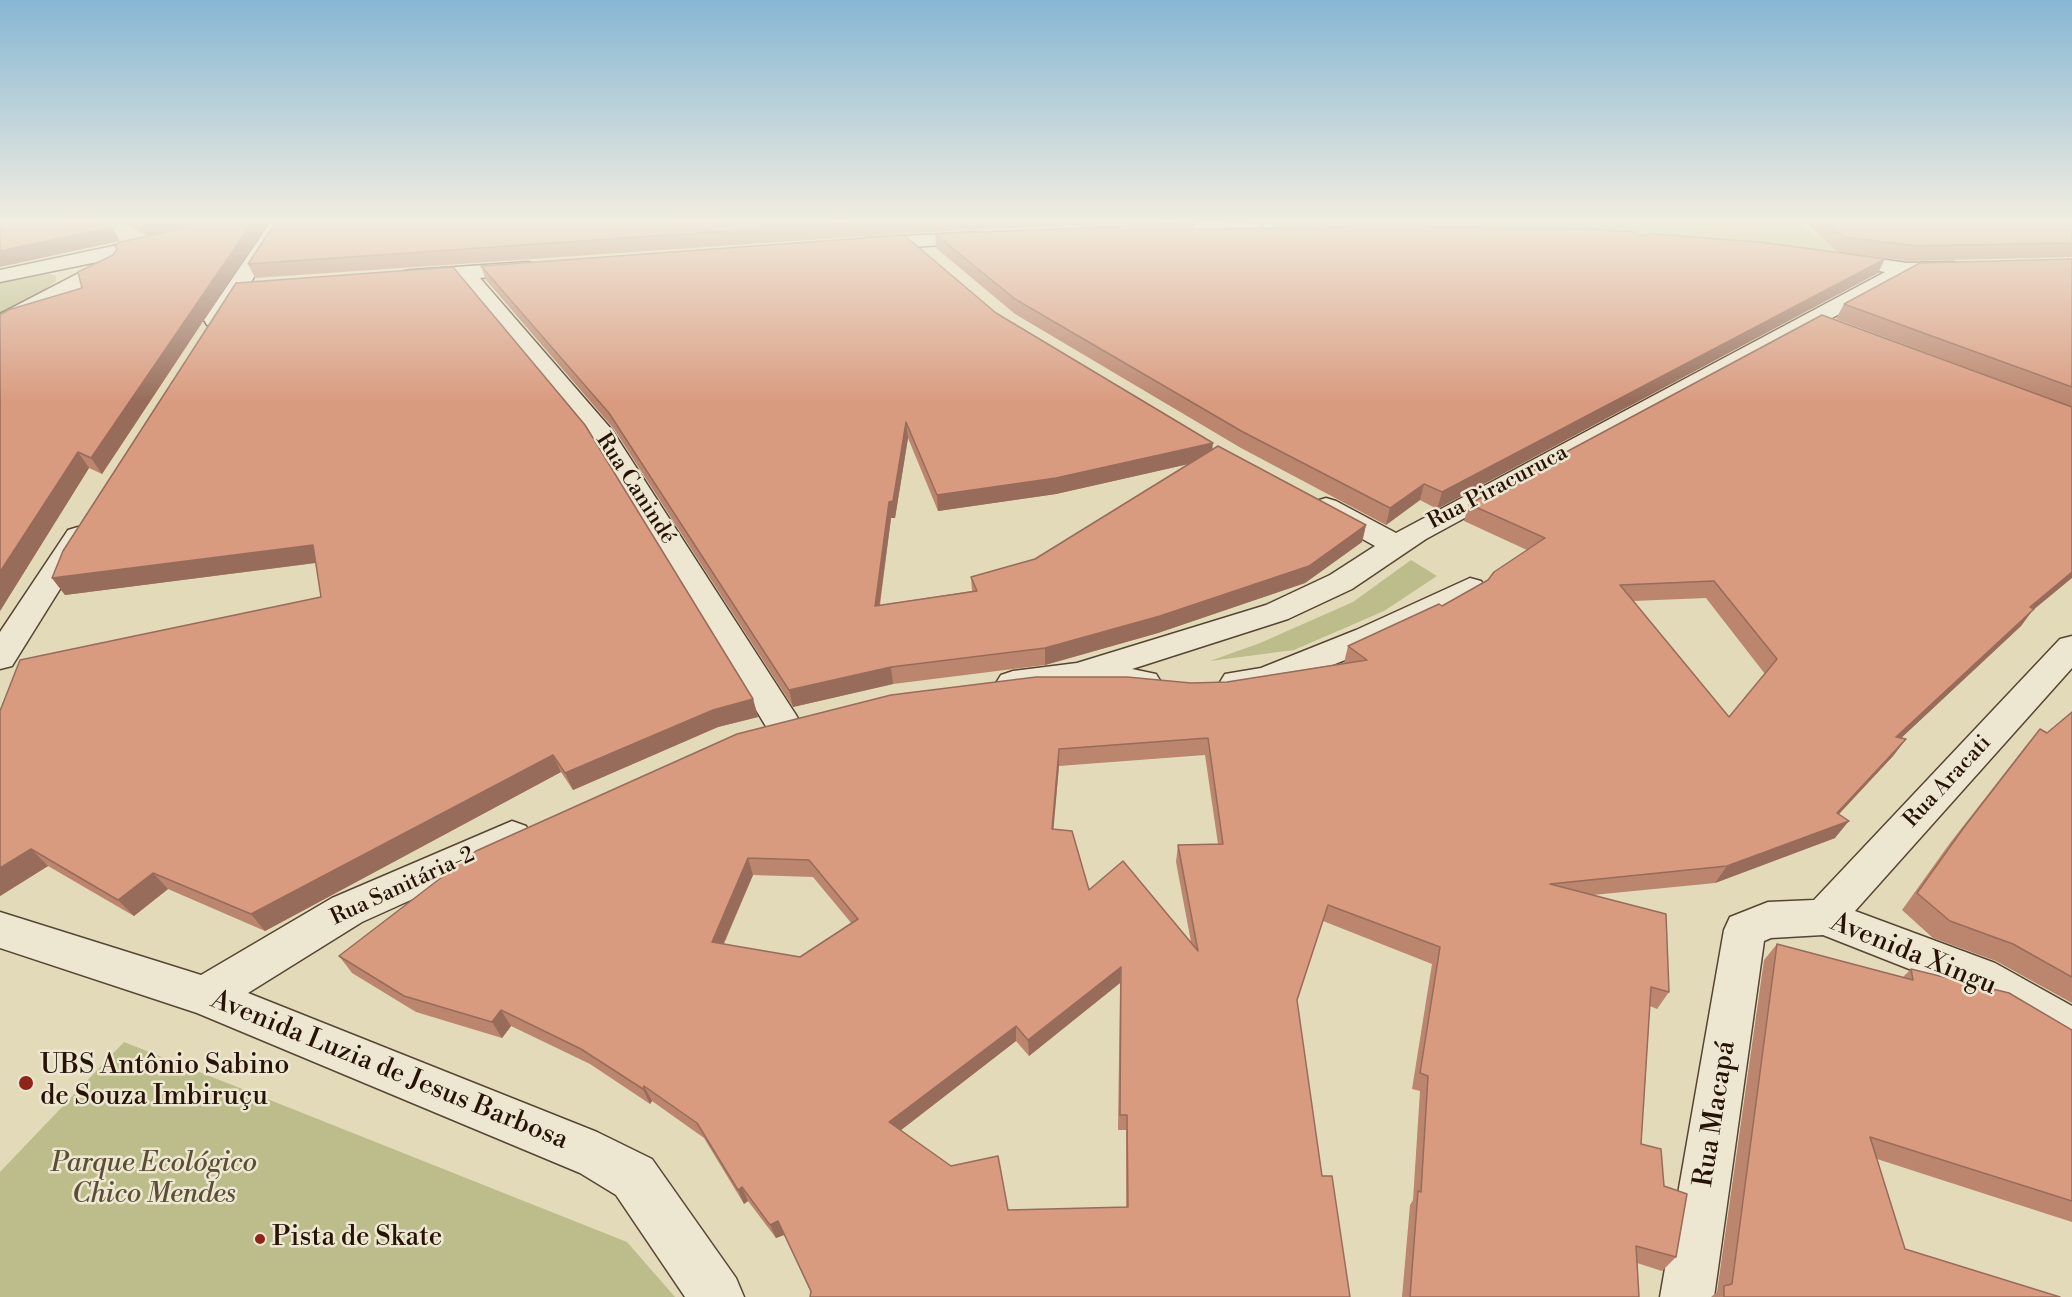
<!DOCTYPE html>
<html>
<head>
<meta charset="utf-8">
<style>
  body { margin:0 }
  canvas { display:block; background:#e3dab9 }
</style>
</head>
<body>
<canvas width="2072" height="1297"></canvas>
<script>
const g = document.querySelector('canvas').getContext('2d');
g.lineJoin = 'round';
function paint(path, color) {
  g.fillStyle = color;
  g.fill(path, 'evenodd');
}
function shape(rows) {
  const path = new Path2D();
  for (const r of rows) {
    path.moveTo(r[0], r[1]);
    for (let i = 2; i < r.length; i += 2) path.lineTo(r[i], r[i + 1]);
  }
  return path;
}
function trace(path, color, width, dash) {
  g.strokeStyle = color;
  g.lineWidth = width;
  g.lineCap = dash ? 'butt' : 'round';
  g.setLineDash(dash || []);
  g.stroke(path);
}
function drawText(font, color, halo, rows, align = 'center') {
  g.font = font + ' "Libre Bodoni",serif';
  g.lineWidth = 5;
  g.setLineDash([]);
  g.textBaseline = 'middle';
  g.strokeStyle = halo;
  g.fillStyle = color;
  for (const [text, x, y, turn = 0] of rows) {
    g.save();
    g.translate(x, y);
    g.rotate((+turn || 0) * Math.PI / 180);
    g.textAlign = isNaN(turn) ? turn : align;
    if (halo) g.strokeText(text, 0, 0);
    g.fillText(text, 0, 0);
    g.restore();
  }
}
const green = shape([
  [1219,220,1655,220,1801,224,1814,235,2072,253,1882,258,1721,238,1228,224],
  [50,274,56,276,56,281,50,286,26,303,0,314,0,281],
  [1411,560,1437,576,1384,611,1294,650,1210,661,1260,643,1353,602],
  [124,1042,627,1242,675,1297,0,1297,0,1172]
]);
const minor = shape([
  [272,220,291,220,223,325,207,325,204,320,272,220],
  [1200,222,1253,223,1260,225,1263,229,1260,233,1253,235,1149,237,1142,235,1139,231,1142,227,1149,225,1200,222],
  [981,232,988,234,991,238,988,242,867,250,860,248,857,244,860,240,867,238,981,232],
  [160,236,167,238,170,242,167,246,116,257,123,263,120,267,0,330,0,314,102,261,0,282,0,270,160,236],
  [1838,253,1907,263,1953,262,1960,264,1964,268,1960,272,1953,274,1911,275,1426,539,1352,589,1288,619,1132,669,1156,674,1161,682,1156,690,1144,694,1077,687,1013,695,1001,691,996,683,1001,675,1013,671,1077,663,1266,605,1330,575,1375,546,1316,513,1312,507,1316,501,1326,498,1336,501,1396,533,1885,272,1831,263,1828,259,1831,255,1838,253],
  [528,262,535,264,539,268,535,272,480,278,612,430,796,715,801,724,796,733,783,737,770,733,592,440,459,279,412,282,404,281,401,276,404,271,412,270,528,262],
  [78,527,88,530,93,536,12,666,0,669,0,632,68,530,78,527],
  [1470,578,1481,581,1486,588,1481,595,1380,646,1265,692,1237,694,1225,690,1220,682,1225,674,1261,668,1356,630,1470,578],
  [2072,636,2072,668,1855,911,1995,963,2072,1006,2072,1051,2056,1045,1965,991,1823,935,1771,938,1764,941,1714,1297,1660,1297,1724,930,1730,917,1768,902,1814,900,2060,639,2072,636],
  [512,821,526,826,531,837,526,848,362,922,248,993,597,1132,652,1159,736,1278,744,1297,685,1297,616,1195,580,1173,197,1013,0,948,0,912,201,975,332,898,512,821]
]);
const wall = shape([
  [120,220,215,220,147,236],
  [222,220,270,220,102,474,89,468,0,611,0,315,82,288,113,255,117,249,115,246],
  [277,220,1184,220,911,233,255,278,248,264],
  [1803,220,2072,220,2072,257,1907,261,1837,251],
  [1194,223,1194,229,1639,236,1878,273,1437,509,1420,500,1386,525,1241,448,1015,314,936,248,935,234],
  [2072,259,2072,407,1836,319,1844,304],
  [481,266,996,313,1212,449,1366,525,1362,542,1305,583,1158,633,1045,665,893,684,793,707,614,429,486,280],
  [908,438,938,511,1056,494,1188,464,1035,559,971,577,972,591,880,605,891,518,895,518],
  [236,283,753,699,758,717,718,727,573,790,561,772,265,931,168,889,134,916,48,866,0,896,0,711,321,597,316,563,65,595,52,578],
  [1469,504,2032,611,2021,626,1901,738,1906,739,1893,756,1839,814,1835,838,1715,883,1593,895,1669,992,1657,1009,1650,1006,1641,1144,1664,1186,1676,1257,1662,1271,1637,1263,1639,1297,1402,1297,1410,1205,1413,1200,1420,1091,1412,1089,1432,964,1323,921,1297,1001,1322,1176,811,1293,784,1235,776,1238,748,1201,744,1204,704,1138,652,1101,650,1104,590,1064,511,1026,502,1038,416,1012,352,973,339,956,1191,683,1227,682,1344,663,1348,646,1442,606,1488,580,1527,550,1464,521],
  [1706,598,1765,674,1729,717,1633,601],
  [1205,755,1218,844,1178,845,1176,862,1191,942,1089,890,1053,829,1059,766],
  [753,875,813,877,852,924,800,957,724,944],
  [1120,983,1118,1130,1126,1130,1126,1207,1008,1210,901,1130,1016,1041,1029,1056],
  [2072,712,2072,1003,1996,961,1933,938,1902,910,1950,843,2025,747,2040,729,2047,733],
  [1777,944,1903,977,1911,969,2072,1030,2072,1222,1877,1159,1905,1249,2060,1297,1711,1297,1717,1292,1764,960]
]);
const shadedWall = shape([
  [146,220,215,220,147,236,140,222],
  [254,220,270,220,102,474,91,458],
  [112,227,120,241,0,267,0,251],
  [1885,259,1878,273,1437,509,1442,492],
  [906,422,908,438,895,518,891,518,877,623,875,606,889,502],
  [1213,443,1211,459,1056,494,938,511,937,495],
  [78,452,89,468,0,611,0,572],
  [1424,484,1420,500,1386,525,1390,508],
  [1366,525,1362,542,1305,583,1158,633,1045,665,1045,648],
  [313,545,322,562,65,595,52,578],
  [2072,572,2072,578,2032,611,2021,626,1883,755,1896,737,2030,607],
  [891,667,893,684,793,707,789,690],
  [753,699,758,717,718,727,573,790,565,773,713,710],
  [1906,739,1893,756,1824,830,1837,813],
  [1059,749,1059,766,1052,846,1052,829],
  [553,755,561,772,265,931,251,914],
  [1849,821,1835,838,1715,883,1727,866],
  [31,849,48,866,0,896,0,868],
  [748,858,753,875,717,958,712,942],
  [153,873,168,889,134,916,118,900],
  [1121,967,1120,983,1029,1056,1028,1040],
  [501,1010,511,1026,502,1038,492,1022],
  [1016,1026,1016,1041,892,1137,889,1122],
  [644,1086,652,1101,650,1104,643,1089],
  [742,1187,748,1201,744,1204,738,1190],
  [778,1221,784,1235,776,1238,770,1225]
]);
const building = shape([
  [0,220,101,220,112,227,0,251,0,220],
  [222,220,254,220,91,458,78,452,0,572,0,315,8,310,82,288,78,272,113,255,117,249,115,246,120,242,222,220],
  [277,220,887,220,248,264,277,220],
  [1825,220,2072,220,2072,243,1915,246,1844,237,1825,220],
  [1194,223,1193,229,1389,226,1595,229,1634,232,1639,236,1654,234,1760,242,1885,259,1442,492,1424,484,1390,508,1243,432,1015,299,935,234,1194,223],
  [904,235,996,313,1213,443,1056,478,937,495,906,422,893,501,889,502,875,606,977,591,971,577,1035,559,1218,446,1366,525,1309,566,1160,616,1045,648,891,667,789,690,609,413,481,266,904,235],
  [2072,259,2072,387,1844,304,1920,263,2072,259],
  [453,267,585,425,753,699,713,710,565,773,553,755,251,914,153,873,118,900,31,849,0,868,0,711,20,660,321,597,313,545,52,578,63,551,236,283,453,267],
  [1822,315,2072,407,2072,572,2030,607,2034,609,1896,737,1906,739,1837,813,1849,821,1727,866,1550,884,1666,914,1669,992,1651,987,1641,1144,1661,1149,1664,1186,1687,1194,1676,1257,1636,1246,1639,1297,1410,1297,1418,1191,1421,1192,1428,1076,1420,1073,1440,947,1328,905,1297,1000,1322,1176,1332,1176,1350,1297,810,1297,811,1291,778,1221,770,1225,742,1187,738,1190,697,1123,644,1086,643,1089,581,1049,501,1010,492,1022,404,996,339,956,476,851,737,734,891,695,1036,677,1127,677,1191,683,1227,682,1367,660,1348,646,1439,604,1442,606,1488,580,1494,572,1545,538,1469,504,1822,315],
  [1714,581,1777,659,1729,717,1620,585,1714,581],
  [1208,738,1223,844,1178,845,1198,951,1123,861,1089,890,1072,831,1052,829,1059,749,1208,738],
  [748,858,809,860,858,919,800,957,712,942,748,858],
  [1121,967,1120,1115,1127,1115,1128,1207,1008,1210,998,1156,951,1166,889,1122,1016,1026,1028,1040,1121,967],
  [2072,712,2072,977,2013,944,1950,921,1917,893,1965,826,2040,729,2047,733,2072,712],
  [1777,944,1913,980,1911,969,2009,993,2072,1030,2072,1201,1870,1137,1905,1249,2060,1297,1724,1297,1724,1286,1732,1284,1777,944]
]);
const markers = [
  [26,1083,8,"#8f2418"],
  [260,1239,6,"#8f2418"]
];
const streetNames = [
  ["Rua Piracuruca",1498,488,-28],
  ["Rua Canindé",635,489,57],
  ["Rua Aracati",1948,782,-47],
  ["Rua Sanitária-2",403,887,-25]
];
const nearStreetnames = [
  ["Avenida Xingu",1913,955,22],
  ["Avenida Luzia de Jesus Barbosa",389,1071,22],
  ["Rua Macapá",1716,1114,-81]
];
const nearPoinames = [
  ["UBS Antônio Sabino",40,1067],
  ["de Souza Imbiruçu",40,1098],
  ["Pista de Skate",272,1239]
];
const nearParknames = [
  ["Parque Ecológico",154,1165],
  ["Chico Mendes",154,1196]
];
paint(green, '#bcbd8a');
trace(minor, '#564533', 3);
paint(minor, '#ede7d2');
paint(wall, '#bb856e');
paint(shadedWall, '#986c5a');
paint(building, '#d99b80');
trace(building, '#986c5a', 1.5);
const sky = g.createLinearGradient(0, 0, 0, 402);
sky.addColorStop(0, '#87b6d4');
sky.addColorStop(0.55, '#f2eee0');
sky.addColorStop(1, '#f2eee000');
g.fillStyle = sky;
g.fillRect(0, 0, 2072, 402);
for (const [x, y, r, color] of markers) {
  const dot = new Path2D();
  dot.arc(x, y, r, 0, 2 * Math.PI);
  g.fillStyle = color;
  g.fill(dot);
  trace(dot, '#ede7d2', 2);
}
drawText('22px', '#271306', '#ede7d2', streetNames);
drawText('27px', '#271306', '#ede7d2', nearStreetnames);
drawText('27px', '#271306', '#ede7d2', nearPoinames, 'left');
drawText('italic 27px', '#5b4e34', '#ede7d2', nearParknames);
</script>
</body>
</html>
